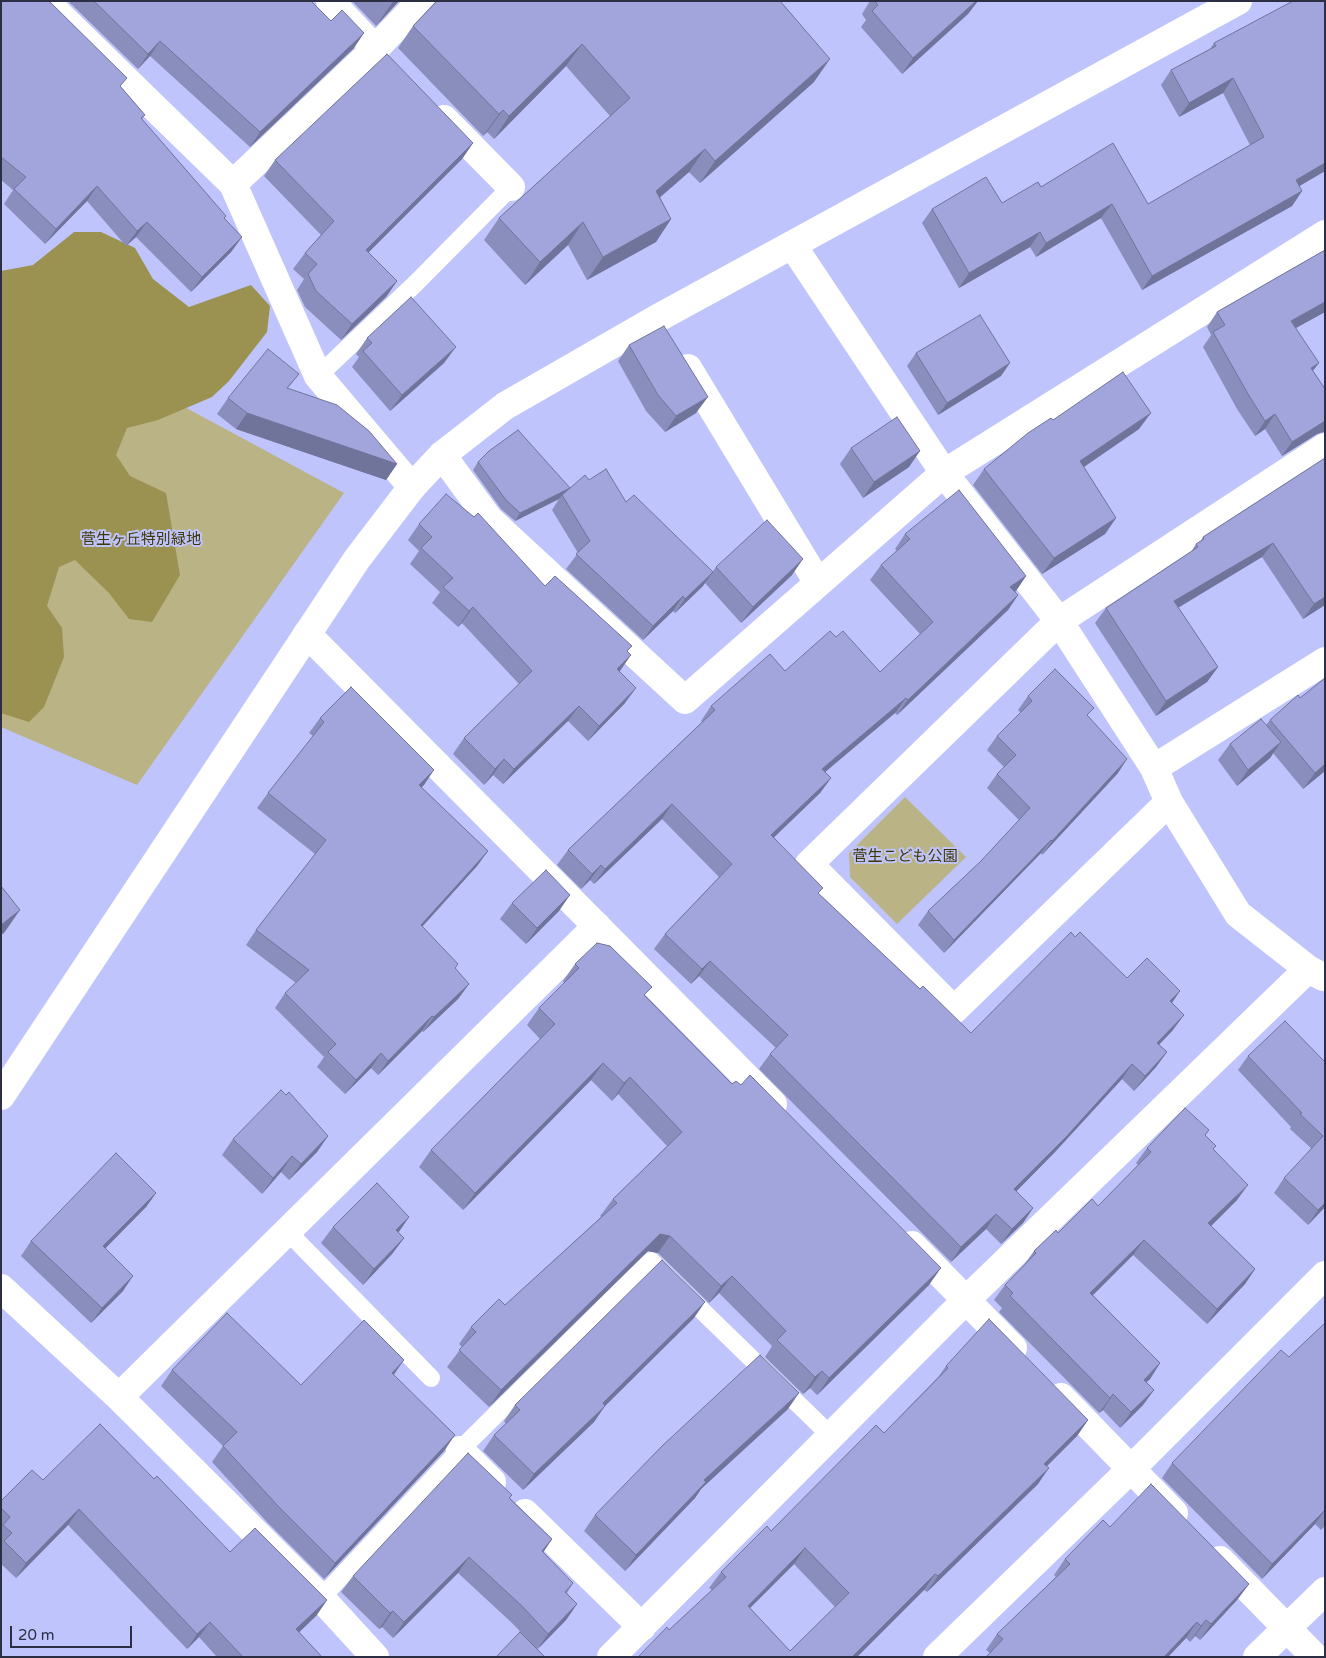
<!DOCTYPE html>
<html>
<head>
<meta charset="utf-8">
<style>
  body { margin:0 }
  #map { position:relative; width:1326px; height:1658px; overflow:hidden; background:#bfc4fc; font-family:"Varela Round",sans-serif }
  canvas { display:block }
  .frame { position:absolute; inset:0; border:2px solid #2c2e43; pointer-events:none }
  .scale { position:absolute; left:10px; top:1626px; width:122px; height:22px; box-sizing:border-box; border:2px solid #2c2e43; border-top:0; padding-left:6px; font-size:15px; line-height:18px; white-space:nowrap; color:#2c2e43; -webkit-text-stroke:4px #bfc4fc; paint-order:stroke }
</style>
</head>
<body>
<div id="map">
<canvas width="1326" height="1658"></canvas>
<div class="frame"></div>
<div class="scale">20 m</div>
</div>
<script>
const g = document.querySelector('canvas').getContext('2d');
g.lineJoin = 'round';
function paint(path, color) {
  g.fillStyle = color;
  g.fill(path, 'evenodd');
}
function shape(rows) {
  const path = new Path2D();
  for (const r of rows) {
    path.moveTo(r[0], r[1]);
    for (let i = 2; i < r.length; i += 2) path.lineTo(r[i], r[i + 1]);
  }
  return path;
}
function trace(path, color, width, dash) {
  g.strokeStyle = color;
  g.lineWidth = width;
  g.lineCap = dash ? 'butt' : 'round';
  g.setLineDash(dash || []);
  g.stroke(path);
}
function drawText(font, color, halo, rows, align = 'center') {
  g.font = font + ' "Varela Round","Noto Sans JP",sans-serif';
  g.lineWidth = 4;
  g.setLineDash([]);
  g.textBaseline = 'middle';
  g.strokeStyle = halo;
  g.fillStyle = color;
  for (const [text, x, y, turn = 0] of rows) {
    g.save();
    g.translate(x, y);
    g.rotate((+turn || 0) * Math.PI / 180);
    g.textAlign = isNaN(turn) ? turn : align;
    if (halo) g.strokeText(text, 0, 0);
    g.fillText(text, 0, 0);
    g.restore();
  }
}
const green = shape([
  [1,308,344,493,137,785,1,727],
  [905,797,966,857,897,924,850,877,849,853]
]);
const forest = shape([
  [74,232,101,232,135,248,153,279,189,307,251,285,270,306,267,332,229,381,212,397,158,420,127,428,116,455,130,476,166,493,180,575,152,622,129,619,109,593,75,560,59,567,47,606,62,628,64,657,44,707,29,722,1,713,1,271,33,265]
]);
const service = shape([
  [318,376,415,284,511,187],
  [288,1232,431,1378],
  [321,1598,460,1450,651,1261,830,1435]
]);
const minor = shape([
  [45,1,233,184,318,376,412,487],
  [330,1,365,38],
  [444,119,511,187],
  [233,184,375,49,421,1],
  [793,246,944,473,1059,621,1154,768,1169,802,1238,914,1308,969,1323,977],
  [688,368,818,583],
  [442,455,489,519,685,700,944,473,1325,234],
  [307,634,773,1104],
  [1154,768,1325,661],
  [1169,802,954,1010,809,864,1059,621,1325,447],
  [912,1245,1013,1348],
  [1,1288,119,1397,321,1598,375,1657],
  [119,1397,597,926],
  [1061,1397,1174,1513],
  [460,1450,492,1482],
  [525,1513,642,1627],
  [1220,1560,1315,1657],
  [611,1657,966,1300,1308,969],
  [937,1657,1131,1469,1325,1275],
  [1257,1657,1325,1591]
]);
const tertiary = shape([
  [1,1096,357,559,412,487,442,455,505,406,658,318,1238,1]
]);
const wall = shape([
  [1,1,121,87,145,115,142,119,226,216,224,219,242,237,231,252,191,292,136,237,126,246,87,201,45,244,4,204,13,190,1,180],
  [68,1,311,1,354,48,250,147,150,56,138,69],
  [354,1,399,1,376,26,353,2],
  [436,1,814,82,700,183,689,172,660,197,671,219,656,242,587,280,568,245,525,285,484,240,499,218,610,116,566,66,494,139,487,132,483,136,398,48,413,26],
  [870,1,978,1,968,14,902,74,861,27,866,20,862,14],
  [1325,1,1325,171,1299,186,1302,191,1292,206,1142,290,1101,218,1036,257,1030,247,959,288,922,223,932,209,1002,203,1041,187,1148,204,1250,145,1223,93,1179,117,1161,85,1171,70,1210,49,1214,43],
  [473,143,462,159,368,252,397,281,386,297,341,340,305,307,297,290,304,279,293,269,305,253,321,235,264,176,275,160],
  [1325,250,1325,312,1296,328,1313,371,1325,389,1325,432,1317,434,1282,456,1265,429,1255,436,1237,409,1203,347,1211,335,1207,327,1217,312],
  [367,338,444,363,390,411,352,367,359,357,356,354],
  [629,345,696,413,665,432,646,411,618,361],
  [916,353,1001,376,938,415,907,366],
  [299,374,288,388,397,464,386,480,236,429,217,414,228,398],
  [1053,420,1139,429,1084,467,1116,518,1105,534,1042,574,973,485,984,469],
  [851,448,909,467,863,498,840,464],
  [1325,458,1325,605,1303,619,1262,557,1178,608,1218,667,1207,682,1156,716,1095,623,1106,608,1191,552,1196,544,1200,542,1203,537],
  [478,462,570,488,589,480,626,502,703,586,675,613,673,611,643,640,566,569,578,553,552,510,559,499,515,521,501,509,473,470],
  [419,524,545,586,628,652,619,671,625,703,588,741,568,721,503,784,493,775,484,785,453,754,464,738,519,684,462,623,458,627,432,603,440,592,410,564,419,551,408,540],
  [905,534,1026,576,1015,592,1018,595,1008,610,897,715,895,713,825,772,831,778,820,793,774,837,819,894,920,989,971,1033,1075,937,1127,978,1172,1003,1173,1030,1159,1045,1167,1052,1156,1067,1134,1091,1122,1079,1055,1152,1016,1191,1033,1208,1023,1223,1001,1244,986,1229,951,1262,759,1069,770,1054,776,1048,699,976,691,984,654,949,665,934,719,877,662,819,594,884,590,880,581,889,557,865,568,850,702,722,701,721,711,706,785,671,836,637,880,672,920,634,870,580,881,565,897,551,895,549],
  [716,567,792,575,741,623,705,583],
  [1325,678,1325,771,1303,789,1273,753,1270,758,1237,786,1218,760,1230,744,1266,725,1270,720,1300,698],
  [1028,696,1089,717,1118,773,1042,855,1041,853,944,953,918,925,928,911,981,861,1019,820,987,788,997,774,1004,767,987,750,997,736,1021,713,1018,710],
  [320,718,424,785,421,787,488,851,477,866,422,927,455,969,469,984,458,999,423,1032,422,1031,378,1075,371,1068,345,1094,317,1067,324,1057,275,1008,285,993,296,983,246,945,256,930,315,854,257,808,268,793,313,736,309,733],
  [512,903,559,911,526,944,500,919],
  [575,964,646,996,929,1285,817,1395,810,1388,803,1394,765,1357,772,1346,719,1293,709,1303,658,1253,648,1251,489,1407,447,1367,462,1347,459,1344,471,1327,505,1305,601,1217,600,1216,613,1199,667,1146,618,1094,612,1101,591,1080,463,1210,419,1167,431,1150,540,1039,527,1025,539,1008,564,983,563,981],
  [1248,1056,1325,1062,1325,1207,1308,1225,1274,1193,1284,1178,1312,1149,1290,1129,1291,1127,1238,1070],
  [1209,1130,1205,1136,1216,1146,1213,1149,1237,1200,1211,1226,1255,1269,1245,1284,1207,1324,1133,1255,1093,1295,1160,1363,1150,1379,1146,1382,1154,1390,1143,1405,1120,1428,1103,1410,1099,1413,999,1312,1002,1308,994,1300,1005,1285,1024,1265,1034,1251,1058,1233,1098,1206,1138,1165,1136,1163,1147,1148],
  [328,1136,317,1152,289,1180,281,1172,262,1194,222,1155,233,1139],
  [156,1193,146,1207,105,1248,123,1291,91,1323,21,1256,31,1241],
  [409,1217,398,1233,404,1238,392,1254,363,1285,321,1243,333,1227],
  [694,1318,605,1405,594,1422,523,1490,483,1451,494,1435,506,1424,504,1421,515,1405],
  [1325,1323,1325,1526,1321,1530,1315,1524,1262,1579,1162,1478,1172,1463,1289,1357],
  [946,1366,1088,1420,1077,1436,1047,1466,1038,1484,927,1592,924,1590,857,1657,638,1657,669,1630,712,1590,709,1588,721,1572,771,1531,884,1433,939,1376],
  [794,1564,835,1607,790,1651,750,1608],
  [172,1370,301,1385,394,1375,444,1451,324,1579,267,1522,212,1462,223,1446,161,1386],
  [788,1409,701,1489,695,1498,625,1571,584,1531,595,1515],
  [154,1479,230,1552,327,1600,316,1616,299,1632,322,1657,217,1657,199,1637,187,1649,68,1525,16,1578,1,1564,1,1501,43,1480],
  [510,1498,552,1539,543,1553,573,1583,567,1593,577,1604,566,1620,537,1649,512,1623,458,1573,393,1638,382,1627,379,1629,341,1592,353,1576],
  [1110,1527,1249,1584,1237,1600,1200,1640,1195,1636,1190,1642,1186,1638,1168,1657,986,1657,990,1653,986,1650,997,1634,1056,1577,1054,1575,1065,1559]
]);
const shadedWall = shape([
  [393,1,399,1,376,26,392,3],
  [976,1,978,1,968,14,902,74,913,58],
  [364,33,354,48,250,147,260,132],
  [160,41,150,56,138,69,148,54],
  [582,44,566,66,494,139,509,116],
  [830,59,814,82,700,183,715,161],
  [1233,78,1223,93,1179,117,1189,103],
  [503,110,487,132,483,136,499,114],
  [473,143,462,159,355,266,366,250],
  [705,149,689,172,641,214,656,191],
  [1325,163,1325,171,1286,194,1296,180],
  [97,186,87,201,45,244,56,229],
  [1302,191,1292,206,1142,290,1152,276],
  [1112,204,1101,218,1036,257,1046,243],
  [671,219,656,242,587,280,603,257],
  [147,222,136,237,126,246,137,231],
  [583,222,568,245,525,285,540,262],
  [1040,232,1030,247,959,288,969,273],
  [242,237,231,252,191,292,202,277],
  [397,281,386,297,341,340,352,324],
  [1325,302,1325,312,1281,336,1291,321],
  [456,347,444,363,390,411,402,395],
  [1010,363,1001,376,938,415,947,403],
  [1319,363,1308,377,1311,368],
  [708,397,696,413,665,432,676,416],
  [247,413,397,464,386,480,236,429],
  [1151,413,1139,429,1069,477,1080,461],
  [1275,414,1265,429,1255,436,1265,421],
  [1325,421,1325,431,1317,434,1282,456,1292,442],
  [920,451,909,467,863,498,874,482],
  [570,488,562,495,559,499,515,521,520,513],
  [1116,518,1105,534,1042,574,1054,558],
  [1273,543,1262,557,1164,616,1174,601],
  [803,559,792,575,741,623,753,607],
  [713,572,703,586,675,613,685,599],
  [1026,576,1016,591,999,602,1010,587],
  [1018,595,1008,610,897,715,908,700],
  [683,596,673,611,643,640,653,626],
  [1325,597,1325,605,1303,619,1314,604],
  [473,607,462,623,458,627,469,611],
  [631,655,620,671,606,684,617,669],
  [1218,667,1207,682,1156,716,1166,701],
  [636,688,625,703,588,741,599,726],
  [906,698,895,713,811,784,822,769],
  [579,706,568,721,503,784,514,769],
  [1281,742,1270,758,1237,786,1248,770],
  [504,759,493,775,484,785,495,769],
  [1127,759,1118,773,1042,855,1052,841],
  [1325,764,1325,771,1303,789,1315,773],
  [434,770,424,785,409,800,419,785],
  [831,778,820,793,761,850,771,835],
  [672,804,662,819,594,884,605,869],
  [1051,840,1041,853,944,953,954,940],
  [488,851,477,866,410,940,421,925],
  [601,865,590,880,581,889,592,874],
  [570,895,559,911,526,944,537,928],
  [20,910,4,933,1,935,1,925],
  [710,961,699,976,691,984,702,969],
  [469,984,458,999,423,1032,434,1017],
  [1180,991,1170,1006,1170,1001],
  [1184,1015,1173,1030,1146,1058,1157,1043],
  [432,1016,422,1031,378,1075,388,1061],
  [1167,1052,1156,1067,1134,1091,1145,1076],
  [381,1053,371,1068,345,1094,356,1080],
  [603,1063,591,1080,463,1210,475,1193],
  [1132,1064,1122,1079,1055,1152,1004,1204,1014,1189],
  [630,1077,618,1094,612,1101,624,1083],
  [328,1136,317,1152,289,1180,301,1164],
  [292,1156,281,1172,262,1194,273,1178],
  [1248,1185,1237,1200,1198,1239,1208,1223],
  [156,1193,146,1207,93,1261,103,1246],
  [1325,1203,1325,1207,1308,1225,1318,1210],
  [1033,1208,1023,1223,1001,1244,1012,1229],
  [996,1214,986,1229,951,1262,961,1247],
  [409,1217,398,1233,396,1230],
  [660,1234,670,1236,658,1253,648,1251,489,1407,501,1390],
  [404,1238,392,1254,363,1285,374,1269],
  [1144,1240,1133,1255,1080,1308,1090,1293],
  [941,1268,929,1285,817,1395,829,1378],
  [1255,1269,1245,1284,1207,1324,1217,1309],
  [133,1276,123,1291,91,1323,102,1308],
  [732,1276,719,1293,709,1303,721,1286],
  [705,1302,694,1318,592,1419,603,1403],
  [404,1360,393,1376,392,1373],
  [1160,1363,1150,1379,1133,1395,1144,1380],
  [822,1371,810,1388,803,1394,815,1377],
  [1154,1390,1143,1405,1120,1428,1131,1412],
  [799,1393,788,1409,701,1489,695,1498,625,1571,636,1555,704,1480],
  [1113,1394,1103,1410,1099,1413,1110,1398],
  [605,1406,594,1422,523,1490,534,1474],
  [1088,1420,1077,1436,1033,1480,1044,1464],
  [455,1435,444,1451,324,1579,335,1563],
  [1049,1468,1038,1484,927,1592,938,1576],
  [79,1509,68,1525,16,1578,26,1563],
  [1325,1510,1315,1524,1262,1579,1272,1564],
  [552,1539,541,1555,542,1551],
  [805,1548,794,1564,736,1622,748,1606],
  [469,1557,458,1573,393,1638,404,1622],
  [935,1574,924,1590,857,1657,852,1657],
  [1249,1584,1237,1600,1200,1640,1211,1624],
  [327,1600,316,1616,286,1645,296,1629],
  [577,1604,566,1620,537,1650,548,1634],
  [393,1611,382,1627,379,1629,390,1613],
  [1206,1620,1195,1636,1190,1642,1201,1626],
  [210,1622,199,1637,187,1649,197,1634],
  [1197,1622,1186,1638,1168,1657,1164,1657]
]);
const building = shape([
  [1,1,49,1,127,78,120,86,145,115,141,118,226,216,224,218,242,237,202,277,147,222,137,231,97,186,56,229,14,189,26,177,1,157,1,1],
  [94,1,311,1,331,21,342,10,364,33,260,132,160,41,148,54,94,1],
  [437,1,780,1,830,59,715,161,705,149,656,191,671,219,603,257,583,222,540,262,499,218,630,98,582,44,509,116,503,110,499,114,413,26,437,1],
  [875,1,976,1,913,58,872,11,878,5,875,1],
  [1293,1,1325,1,1325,163,1296,180,1302,191,1152,276,1112,204,1046,243,1040,232,969,273,932,209,986,177,1002,203,1038,182,1041,187,1113,143,1148,204,1264,137,1233,78,1189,103,1171,70,1216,46,1214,43,1293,1],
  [387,54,473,143,366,250,397,281,352,324,316,291,308,274,317,264,305,253,334,221,275,160,387,54],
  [1325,250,1325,302,1291,321,1319,363,1311,368,1325,389,1325,421,1292,442,1275,414,1265,421,1248,394,1213,332,1225,325,1217,312,1325,250],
  [411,297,456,347,402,395,363,351,372,343,367,338,411,297],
  [980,315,1010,363,947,403,916,353,980,315],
  [664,326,708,397,676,416,658,395,629,345,664,326],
  [268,349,299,374,287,388,337,405,369,431,397,464,247,413,228,398,268,349],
  [1123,372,1151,413,1080,461,1116,518,1054,558,984,469,1028,433,1051,418,1053,420,1123,372],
  [897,417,920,451,874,482,851,448,897,417],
  [518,430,570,488,520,513,506,500,478,462,489,451,518,430],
  [1325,458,1325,597,1314,604,1273,543,1174,601,1218,667,1166,701,1106,608,1198,547,1196,544,1204,539,1203,537,1325,458],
  [606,469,626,502,634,495,713,572,685,599,683,596,653,626,576,554,590,541,562,495,585,475,589,480,606,469],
  [959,490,1026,576,1010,587,1018,595,908,700,906,698,822,769,831,778,771,835,823,888,818,893,920,989,923,986,971,1033,1071,932,1075,937,1080,932,1127,978,1147,958,1180,991,1170,1001,1184,1015,1157,1043,1167,1052,1145,1076,1132,1064,1066,1137,1014,1189,1033,1208,1012,1229,996,1214,961,1247,770,1054,788,1035,710,961,702,969,665,934,732,864,672,804,605,869,601,865,592,874,568,850,715,710,711,706,770,654,785,671,830,631,836,637,843,631,880,672,933,622,881,565,910,539,905,534,959,490],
  [446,494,474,517,478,513,545,586,555,576,632,646,627,651,631,655,617,669,636,688,599,726,579,706,514,769,504,759,495,769,464,738,532,671,473,607,469,611,443,587,453,578,421,548,432,537,419,524,446,494],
  [767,520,803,559,753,607,716,567,767,520],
  [1055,669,1094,708,1087,715,1127,759,1052,841,1051,840,954,940,928,911,981,861,1030,808,997,774,1016,755,997,736,1032,701,1028,696,1055,669],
  [1325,678,1325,764,1315,773,1270,720,1298,695,1300,698,1325,678],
  [351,687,434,770,419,785,488,851,421,925,458,964,455,968,469,984,434,1017,432,1016,388,1061,381,1053,356,1080,328,1052,336,1044,285,993,309,970,256,930,326,840,268,793,324,722,320,718,351,687],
  [1261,719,1281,742,1248,770,1230,744,1261,719],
  [546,870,570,895,537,928,512,903,546,870],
  [1,886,20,910,1,925,1,886],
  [597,943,610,946,652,987,644,995,732,1084,736,1081,741,1085,750,1075,941,1268,829,1378,822,1371,815,1377,777,1340,786,1331,732,1276,721,1286,670,1236,660,1234,501,1390,459,1350,476,1332,471,1327,499,1299,505,1305,617,1203,613,1199,682,1132,630,1077,624,1083,603,1063,475,1193,431,1150,555,1024,539,1008,579,968,575,964,597,943],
  [1285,1021,1325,1062,1325,1203,1318,1210,1284,1178,1323,1136,1300,1114,1302,1113,1248,1056,1285,1021],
  [281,1090,286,1095,289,1092,328,1136,301,1164,292,1156,273,1178,233,1139,281,1090],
  [1185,1108,1209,1130,1205,1135,1216,1146,1213,1149,1248,1185,1208,1223,1255,1269,1217,1309,1144,1240,1090,1293,1160,1363,1144,1380,1154,1390,1131,1412,1113,1394,1110,1398,1010,1296,1013,1293,1005,1285,1036,1253,1034,1251,1056,1230,1058,1233,1092,1199,1098,1206,1151,1152,1147,1148,1185,1108],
  [116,1153,156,1193,103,1246,133,1276,102,1308,31,1241,116,1153],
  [377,1183,409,1217,396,1230,404,1238,374,1269,333,1227,377,1183],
  [662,1260,705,1302,603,1403,605,1406,534,1474,494,1435,520,1410,515,1405,662,1260],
  [227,1313,301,1385,364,1320,404,1360,392,1373,455,1435,335,1563,278,1506,223,1446,237,1432,172,1370,227,1313],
  [989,1319,1088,1420,1044,1464,1049,1468,938,1576,935,1574,852,1657,638,1657,667,1627,669,1630,726,1577,721,1572,767,1526,771,1531,876,1425,884,1433,948,1368,946,1366,989,1319],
  [805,1548,849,1593,790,1651,748,1606,805,1548],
  [1325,1323,1325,1510,1272,1564,1172,1463,1281,1350,1289,1357,1325,1323],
  [760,1355,799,1393,704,1480,706,1482,636,1555,595,1515,662,1446,760,1355],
  [100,1424,154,1479,157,1476,230,1552,255,1528,327,1600,296,1629,322,1657,243,1657,210,1622,197,1634,79,1509,26,1563,4,1541,12,1533,3,1525,10,1517,1,1508,1,1501,32,1470,43,1480,100,1424],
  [468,1453,512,1495,509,1498,552,1539,542,1551,573,1583,565,1592,577,1604,548,1634,523,1607,469,1557,404,1622,393,1611,390,1613,353,1576,468,1453],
  [1151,1484,1249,1584,1211,1624,1206,1620,1201,1626,1197,1622,1164,1657,986,1657,1003,1639,997,1634,1070,1564,1065,1559,1103,1520,1110,1527,1151,1484],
  [520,1632,545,1657,496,1657,520,1632]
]);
const parkNames = [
  ["菅生ヶ丘特別緑地",141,540],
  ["菅生こども公園",905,857]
];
paint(green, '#bab385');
paint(forest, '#9b9151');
trace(service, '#fff', 18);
trace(minor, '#fff', 28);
trace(tertiary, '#fff', 28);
paint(wall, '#8a8ebd');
paint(shadedWall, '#71749a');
paint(building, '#a1a5dc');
trace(building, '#71749a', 1);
drawText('15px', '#3e3700', '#bfc4fc', parkNames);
</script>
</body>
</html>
